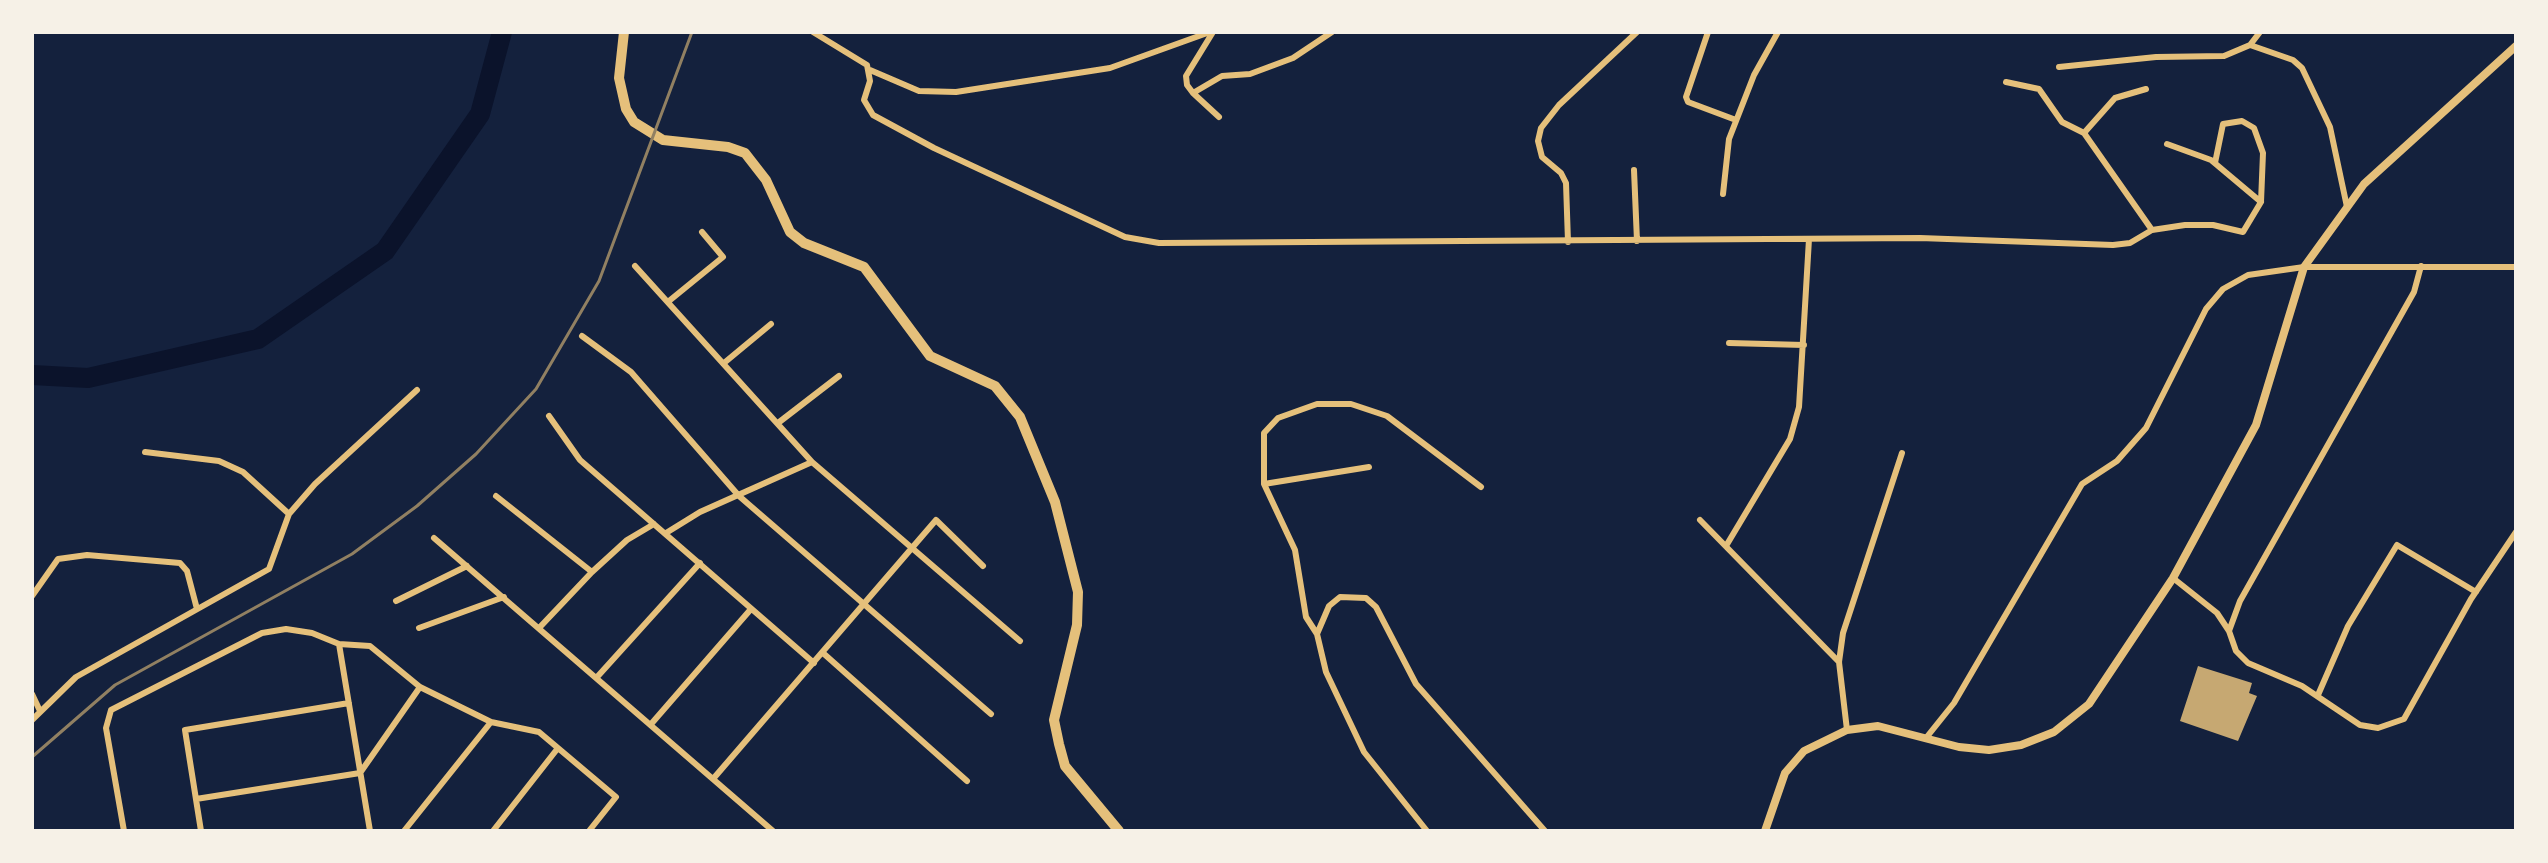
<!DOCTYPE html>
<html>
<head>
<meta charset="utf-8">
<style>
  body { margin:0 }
  #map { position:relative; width:2548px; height:863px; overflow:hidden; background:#14213d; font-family:Jost,sans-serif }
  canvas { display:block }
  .frame { position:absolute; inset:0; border:34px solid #f6f1e7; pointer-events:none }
</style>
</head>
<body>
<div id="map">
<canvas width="2548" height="863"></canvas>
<div class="frame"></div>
</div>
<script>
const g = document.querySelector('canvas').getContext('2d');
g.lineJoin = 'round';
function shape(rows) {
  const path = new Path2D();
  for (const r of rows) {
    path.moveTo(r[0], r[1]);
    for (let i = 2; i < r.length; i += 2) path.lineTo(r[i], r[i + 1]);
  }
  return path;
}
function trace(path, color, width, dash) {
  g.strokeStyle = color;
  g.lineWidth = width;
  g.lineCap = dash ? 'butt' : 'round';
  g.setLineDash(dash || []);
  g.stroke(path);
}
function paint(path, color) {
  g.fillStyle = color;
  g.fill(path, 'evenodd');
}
const river = shape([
  [32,375,88,378,258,339,385,251,480,114,502,32]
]);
const building = shape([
  [2198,666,2252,683,2249,693,2257,696,2238,741,2180,721]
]);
const minor = shape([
  [813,32,867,65,870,81,864,100,873,115,934,148,1125,237,1159,243,1920,238,2113,245,2130,243,2152,230,2185,225,2213,225,2243,232,2261,202,2263,153,2254,128,2242,121,2223,124,2215,163],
  [1213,32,1186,76,1187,85,1193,93,1222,76,1250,74,1293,58,1332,32],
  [1708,32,1686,97,1688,102,1736,120],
  [2250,45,2260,32],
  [2059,67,2156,57,2224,56,2250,45,2293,60,2302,68,2330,127,2347,207],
  [870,70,919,91,956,92,1110,68,1210,32],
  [2006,82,2039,89,2062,122,2084,133],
  [2146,89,2115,98,2084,133,2152,230],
  [1193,93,1219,117],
  [2167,144,2211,160,2261,202],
  [1634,170,1637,241],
  [1723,194,1729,139,1754,75,1778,32],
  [1568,242,1566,183,1561,173,1542,157,1538,141,1541,128,1559,105,1637,32],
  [635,266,812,462,1020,641],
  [669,301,723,257,702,232],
  [582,336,631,372,739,496,991,714],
  [1729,343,1804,345],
  [724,363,771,324],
  [549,416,580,460,814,663],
  [778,423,839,376],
  [145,452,219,461,243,472,289,514],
  [1264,484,1369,467],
  [496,496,592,572,627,540,654,524],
  [1700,520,1839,662],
  [666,533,700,512,812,462],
  [434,538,773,831],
  [1726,546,1790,439,1799,407,1809,239],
  [2173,578,2217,613,2229,631,2236,651,2248,663,2302,686,2360,725,2378,728,2404,719,2471,599,2516,532],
  [32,596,58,559,87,555,180,563,187,571,197,609],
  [396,601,467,566],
  [540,627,592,572],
  [419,628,504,597],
  [2229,631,2240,601,2414,292,2421,266],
  [1317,634,1306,617,1295,550,1264,484,1264,433,1278,418,1317,404,1351,404,1387,416,1481,487],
  [339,644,370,831],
  [823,653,967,781],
  [598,676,700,563],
  [32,694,40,711],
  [2318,695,2348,626,2397,545,2476,592],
  [32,720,76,677,269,569,289,514,315,484,417,390],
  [652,723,751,609],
  [1847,730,1839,662,1843,633,1902,453],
  [1926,738,1954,703,2082,484,2117,461,2146,428,2206,309,2223,289,2248,275,2304,267,2516,267],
  [713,779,936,520,983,566],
  [196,799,360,773,420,687],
  [124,831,106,728,111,710,262,633,286,629,312,633,339,644,370,646,420,687,491,722,539,732,616,797,589,831],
  [201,831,185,730,349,703],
  [404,831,491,722],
  [493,831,558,748],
  [1427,831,1364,752,1326,672,1317,634,1329,606,1340,597,1366,598,1376,607,1416,684,1545,831]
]);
const tertiary = shape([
  [1765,831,1785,773,1804,751,1847,730,1878,726,1959,747,1989,750,2021,745,2054,732,2089,704,2173,578,2256,425,2304,267,2364,184,2516,46]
]);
const primary = shape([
  [624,32,619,78,626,109,634,122,663,140,728,147,745,153,766,180,790,232,804,243,864,267,930,356,995,386,1020,417,1055,502,1078,592,1077,625,1054,720,1059,744,1065,766,1119,831]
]);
const rail = shape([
  [32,757,115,685,352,554,417,506,476,454,536,389,599,281,692,32]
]);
trace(river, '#0b132b', 20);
paint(building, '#c6a872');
trace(minor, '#e5c07b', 6);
trace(tertiary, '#e5c07b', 8);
trace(primary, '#e5c07b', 10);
trace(rail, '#918062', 3);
</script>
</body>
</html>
